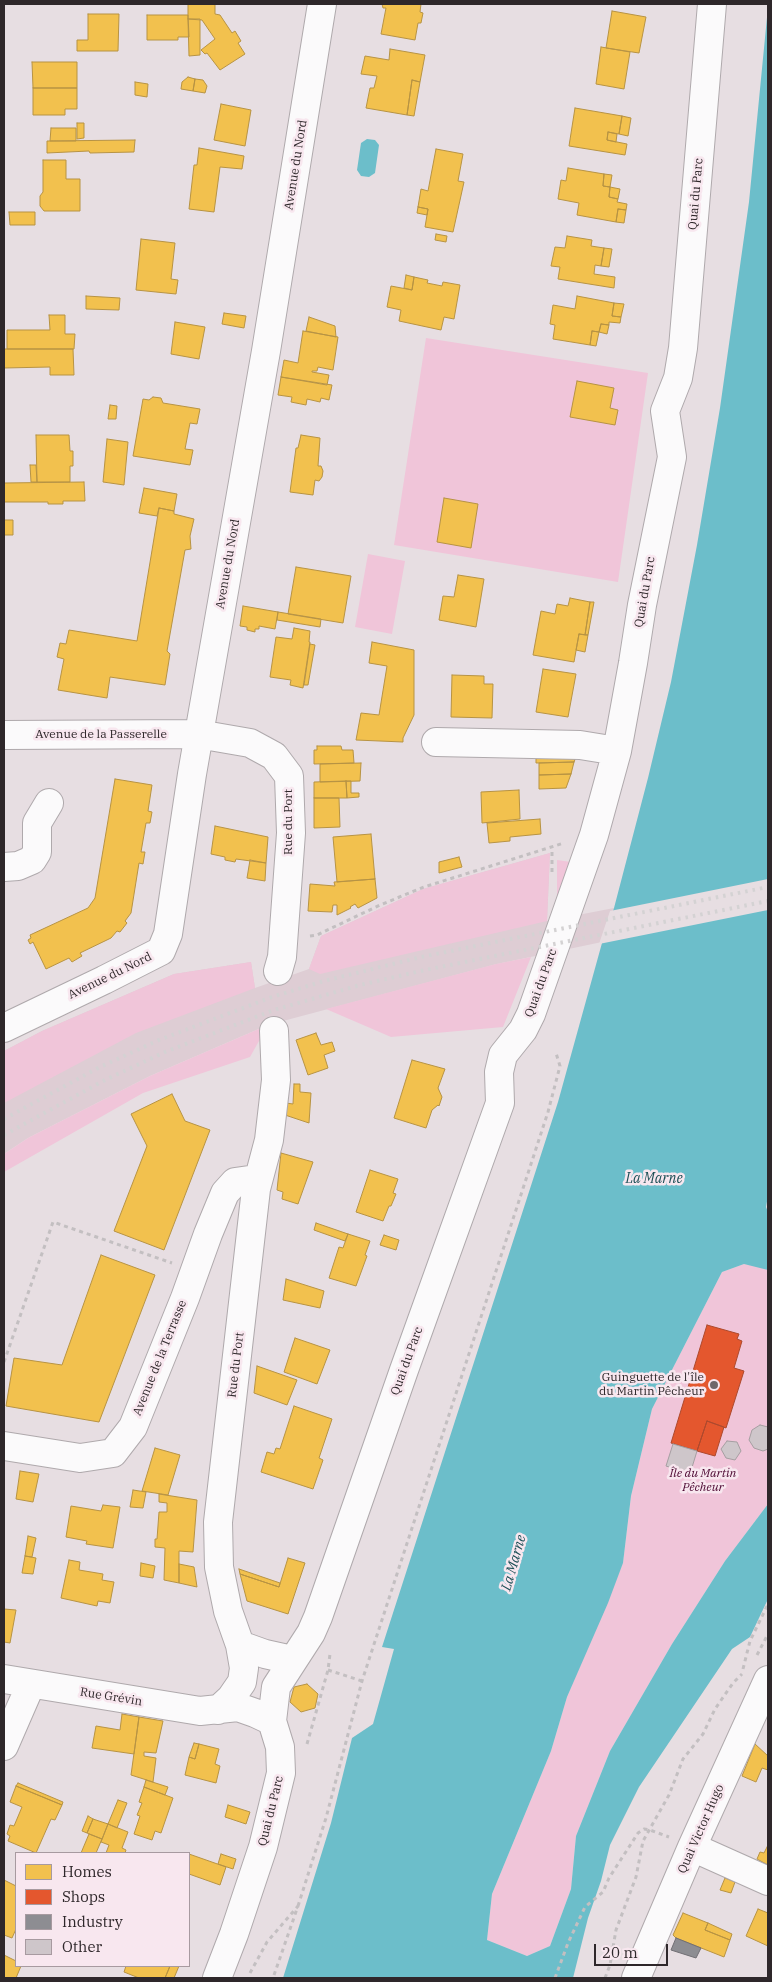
<!DOCTYPE html>
<html>
<head>
<meta charset="utf-8">
<style>
  body { margin:0 }
  #map { position:relative; width:772px; height:1982px; overflow:hidden; background:#e7dee2; font-family:"IBM Plex Serif",serif }
  canvas { display:block }
  .frame { position:absolute; inset:0; border:5px solid #2e272a; pointer-events:none }
  .legend { position:absolute; left:15px; top:1852px; width:175px; height:115px; box-sizing:border-box; background:#f8e7ef; border:1px solid #a79aa0; margin:0; padding:6px 9px; list-style:none; font-size:15px; color:#2e272a }
  .legend li { display:flex; align-items:center; gap:10px; height:25px }
  .legend b { width:25px; border:1px solid #a79aa0 }
  .scale { position:absolute; left:594px; top:1944px; width:74px; height:22px; box-sizing:border-box; border:2px solid #2e272a; border-top:0; padding-left:6px; font-size:15px; line-height:18px; white-space:nowrap; color:#2e272a; -webkit-text-stroke:4px #f8e7ef; paint-order:stroke }
</style>
</head>
<body>
<div id="map">
<canvas width="772" height="1982"></canvas>
<div class="frame"></div>
<ul class="legend">
<li><b style="height:14px;background:#f2c14e"></b>Homes</li>
<li><b style="height:14px;background:#e4572e"></b>Shops</li>
<li><b style="height:14px;background:#8d8d92"></b>Industry</li>
<li><b style="height:14px;background:#cec6ca"></b>Other</li>
</ul>
<div class="scale">20 m</div>
</div>
<script>
const g = document.querySelector('canvas').getContext('2d');
g.lineJoin = 'round';
function paint(path, color) {
  g.fillStyle = color;
  g.fill(path, 'evenodd');
}
function shape(rows) {
  const path = new Path2D();
  for (const r of rows) {
    path.moveTo(r[0], r[1]);
    for (let i = 2; i < r.length; i += 2) path.lineTo(r[i], r[i + 1]);
  }
  return path;
}
function trace(path, color, width, dash) {
  g.strokeStyle = color;
  g.lineWidth = width;
  g.lineCap = dash ? 'butt' : 'round';
  g.setLineDash(dash || []);
  g.stroke(path);
}
function drawText(font, color, halo, rows, align = 'center') {
  g.font = font + ' "IBM Plex Serif",serif';
  g.lineWidth = 5;
  g.setLineDash([]);
  g.textBaseline = 'middle';
  g.strokeStyle = halo;
  g.fillStyle = color;
  for (const [text, x, y, turn = 0] of rows) {
    g.save();
    g.translate(x, y);
    g.rotate((+turn || 0) * Math.PI / 180);
    g.textAlign = isNaN(turn) ? turn : align;
    if (halo) g.strokeText(text, 0, 0);
    g.fillText(text, 0, 0);
    g.restore();
  }
}
const built = shape([
  [550,853,547,921,614,908,602,942,497,964,268,1025,150,1076,28,1138,4,1154,4,1051,42,1031,174,974,251,962,255,988,309,969,321,936,423,889]
]);
const green = shape([
  [426,338,648,373,618,582,394,545],
  [368,554,405,561,392,634,355,627],
  [550,853,547,921,320,974,309,969,321,936,423,889],
  [557,860,571,862,557,919],
  [531,957,503,1027,391,1037,326,1009,496,964],
  [251,962,255,988,136,1033,4,1103,4,1051,42,1031,174,974],
  [268,1025,250,1057,143,1093,4,1172,4,1154,28,1138,150,1076],
  [744,1264,766,1268,768,1270,768,1504,725,1561,672,1644,610,1751,576,1836,571,1889,550,1946,527,1956,487,1940,492,1894,551,1751,567,1697,623,1563,631,1496,652,1409,722,1272]
]);
const water = shape([
  [768,7,768,1196,766,1207,768,1212,768,1270,744,1264,722,1272,652,1409,631,1496,623,1563,608,1603,567,1697,551,1751,492,1894,487,1940,527,1956,550,1946,571,1889,576,1836,610,1751,672,1644,725,1561,768,1504,768,1599,750,1637,732,1649,639,1787,610,1845,601,1881,588,1918,573,1978,283,1978,331,1823,352,1738,373,1724,394,1649,382,1647,558,1102,602,943,614,908,648,778,671,682,697,545,720,408,749,202],
  [367,139,375,140,379,145,375,173,369,177,361,176,357,170,361,143]
]);
const pier = shape([
  [768,879,768,910,599,944,610,911]
]);
const homes = shape([
  [188,4,215,4,215,14,220,15,232,33,235,31,241,41,238,43,245,54,220,70,207,53,205,54,201,50,215,39,202,20,188,19,188,4],
  [382,4,421,4,420,12,423,13,421,23,418,23,415,40,381,34,386,8,383,8,382,4],
  [612,11,646,17,639,53,606,48,612,11],
  [88,14,119,14,118,51,77,51,77,40,88,40,88,14],
  [147,15,188,15,189,37,178,37,178,40,147,40,147,15],
  [188,19,200,19,200,55,189,56,188,19],
  [601,47,630,52,624,89,596,84,601,47],
  [390,49,425,55,420,82,412,80,407,115,366,108,370,88,374,88,377,76,361,74,365,56,389,60,390,49],
  [32,62,77,62,77,88,33,88,32,62],
  [188,77,195,79,193,91,181,89,182,82,188,77],
  [195,79,203,80,207,86,205,93,193,91,195,79],
  [412,80,420,82,414,116,407,115,412,80],
  [135,82,148,84,147,97,135,95,135,82],
  [33,88,77,88,77,109,65,109,65,115,33,115,33,88],
  [221,104,251,110,245,146,214,140,221,104],
  [575,108,622,116,619,134,608,132,607,140,627,144,625,155,569,146,575,108],
  [622,116,631,118,628,136,619,134,622,116],
  [77,123,84,123,84,138,77,139,77,123],
  [51,128,76,128,76,141,50,141,51,128],
  [608,132,617,134,616,142,607,140,608,132],
  [135,140,134,152,90,153,89,151,47,153,47,141,135,140],
  [199,148,244,156,242,169,220,167,214,212,189,209,194,165,197,165,199,148],
  [436,149,463,154,458,181,464,182,453,232,425,227,428,209,418,207,421,189,428,191,436,149],
  [43,160,66,160,66,179,80,179,80,211,44,211,40,206,40,196,43,192,43,160],
  [568,168,604,174,603,186,610,187,609,197,618,199,617,202,627,204,626,210,618,209,616,222,577,215,579,203,558,199,561,180,566,181,568,168],
  [604,174,612,175,610,187,603,186,604,174],
  [610,187,620,189,618,199,609,197,610,187],
  [418,207,428,209,427,215,417,213,418,207],
  [618,209,626,210,624,223,616,222,618,209],
  [9,212,35,212,35,225,10,225,9,212],
  [436,234,447,236,446,242,435,240,436,234],
  [567,236,592,240,591,246,604,248,601,266,595,265,594,274,615,277,614,288,558,279,560,267,551,266,555,247,565,248,567,236],
  [141,239,175,243,171,279,178,280,176,294,136,290,141,239],
  [604,248,612,249,609,267,601,266,604,248],
  [406,275,414,277,412,290,404,288,406,275],
  [414,277,428,280,427,283,442,286,443,282,460,285,454,319,444,317,441,330,399,321,401,310,387,307,391,286,412,290,414,277],
  [86,296,120,298,119,310,86,309,86,296],
  [577,296,614,303,612,316,621,317,620,323,609,322,609,325,601,324,599,332,592,331,590,345,553,339,555,325,550,324,553,305,575,309,577,296],
  [614,303,624,304,621,317,612,316,614,303],
  [224,313,246,316,244,328,222,324,224,313],
  [49,315,65,315,65,334,75,334,74,349,7,349,7,330,50,330,49,315],
  [309,317,335,326,336,337,306,331,309,317],
  [175,322,205,327,199,359,171,354,175,322],
  [601,324,609,325,607,334,599,332,601,324],
  [303,331,338,337,333,370,318,367,317,371,312,371,312,372,329,375,327,385,281,377,284,360,298,363,303,331],
  [592,331,599,332,596,346,590,345,592,331],
  [4,349,73,349,74,375,50,375,50,367,4,368,4,349],
  [281,377,332,385,329,400,321,398,320,402,307,399,306,405,291,402,292,397,278,395,281,377],
  [577,381,614,388,610,408,618,410,615,425,570,417,577,381],
  [153,397,161,398,163,403,200,409,197,424,190,423,185,449,193,450,190,465,133,456,143,399,149,400,153,397],
  [110,405,117,406,116,419,108,419,110,405],
  [36,435,69,435,70,451,73,451,73,466,70,466,70,482,37,482,36,435],
  [301,435,320,438,318,466,321,466,323,471,322,477,319,481,315,480,313,495,290,492,296,448,298,448,301,435],
  [107,439,128,442,124,485,103,482,107,439],
  [30,465,36,465,37,482,31,482,30,465],
  [84,482,85,501,63,501,63,504,48,504,48,502,4,502,4,483,84,482],
  [144,488,177,494,174,511,159,508,157,516,139,513,144,488],
  [444,498,478,504,471,548,437,542,444,498],
  [159,508,174,511,174,514,194,519,190,536,191,549,185,550,167,651,170,654,165,685,110,677,107,698,58,690,64,659,57,657,60,643,66,644,69,630,137,641,159,508],
  [4,520,13,520,13,535,4,535,4,520],
  [296,567,351,576,343,623,288,614,296,567],
  [458,575,484,579,476,627,439,620,443,596,454,597,458,575],
  [570,598,590,602,585,635,579,634,574,662,533,655,541,611,555,614,557,604,568,606,570,598],
  [590,602,594,602,588,635,585,635,590,602],
  [243,606,278,612,275,629,259,626,259,629,255,629,255,632,247,630,247,627,240,626,243,606],
  [278,612,321,619,320,627,277,620,278,612],
  [294,628,310,631,309,642,310,642,303,688,290,685,291,680,270,677,276,637,292,639,294,628],
  [579,634,588,635,585,652,576,650,579,634],
  [372,642,414,650,414,715,403,738,403,742,356,740,361,713,379,715,387,666,369,663,372,642],
  [310,644,315,645,308,685,304,685,310,644],
  [543,669,576,674,568,717,536,712,543,669],
  [452,675,484,676,484,684,493,684,492,718,451,717,452,675],
  [317,746,341,746,342,750,353,750,354,763,314,764,314,750,317,750,317,746],
  [536,751,578,752,574,762,536,763,536,751],
  [574,762,571,774,539,775,539,763,574,762],
  [361,763,360,781,320,782,320,764,361,763],
  [571,774,566,788,539,789,539,775,571,774],
  [115,779,152,785,148,811,152,812,150,823,146,823,141,852,145,852,143,864,139,863,131,913,125,921,127,923,120,932,117,931,111,938,80,953,82,956,72,962,69,958,46,969,33,942,30,944,28,940,31,938,30,935,88,908,95,898,115,779],
  [346,781,351,781,351,793,359,793,359,797,347,798,346,781],
  [346,781,347,798,314,798,314,782,346,781],
  [519,790,520,819,482,823,481,792,519,790],
  [314,798,339,798,340,827,314,828,314,798],
  [540,819,541,834,510,837,510,841,489,843,487,823,540,819],
  [215,826,268,837,266,863,236,859,235,862,225,860,225,857,211,854,215,826],
  [371,834,375,879,337,882,333,837,371,834],
  [459,857,462,867,439,873,439,862,459,857],
  [250,860,266,863,265,881,247,878,250,860],
  [375,879,377,898,358,908,355,904,350,907,351,908,337,915,337,905,333,905,332,912,308,911,310,884,335,886,334,882,375,879],
  [316,1033,321,1045,332,1042,335,1051,324,1055,328,1068,308,1075,296,1040,316,1033],
  [412,1060,445,1069,438,1088,442,1097,439,1106,438,1105,432,1110,426,1128,394,1118,412,1060],
  [294,1084,300,1084,300,1092,311,1093,309,1123,285,1115,286,1103,293,1104,294,1084],
  [172,1094,185,1121,210,1130,164,1250,114,1231,147,1146,131,1114,172,1094],
  [281,1153,313,1162,298,1204,282,1199,283,1192,277,1190,281,1153],
  [370,1170,398,1179,393,1193,396,1194,391,1206,389,1206,383,1221,356,1212,370,1170],
  [316,1223,348,1234,345,1241,314,1230,316,1223],
  [348,1234,370,1241,365,1255,367,1256,356,1286,329,1278,339,1247,343,1248,348,1234],
  [384,1235,399,1240,396,1250,380,1245,384,1235],
  [101,1255,155,1275,99,1422,6,1406,14,1358,62,1365,101,1255],
  [286,1279,324,1291,320,1308,283,1300,286,1279],
  [295,1338,330,1350,317,1384,284,1372,295,1338],
  [257,1366,297,1380,287,1405,254,1393,257,1366],
  [294,1406,332,1419,319,1458,323,1460,313,1489,261,1472,267,1452,274,1454,276,1448,280,1449,294,1406],
  [155,1448,180,1455,168,1495,142,1491,155,1448],
  [20,1471,39,1474,33,1502,16,1499,20,1471],
  [133,1490,146,1492,143,1508,130,1507,133,1490],
  [159,1494,197,1500,193,1552,179,1551,179,1583,164,1580,165,1548,155,1547,155,1539,157,1539,159,1512,167,1512,167,1503,159,1502,159,1494],
  [103,1505,120,1507,113,1548,86,1544,87,1541,66,1537,71,1506,101,1511,103,1505],
  [28,1536,36,1538,32,1557,25,1556,28,1536],
  [25,1556,36,1558,33,1574,22,1573,25,1556],
  [288,1558,305,1563,288,1614,247,1601,240,1574,279,1587,288,1558],
  [69,1560,80,1562,79,1570,103,1574,102,1580,114,1582,110,1603,98,1601,97,1606,61,1598,69,1560],
  [141,1563,155,1566,153,1578,140,1576,141,1563],
  [179,1564,194,1567,197,1587,179,1583,179,1564],
  [239,1569,280,1583,279,1587,240,1574,239,1569],
  [4,1609,16,1610,10,1643,4,1642,4,1609],
  [307,1684,318,1694,315,1708,301,1712,290,1702,294,1687,307,1684],
  [122,1714,139,1717,134,1754,92,1748,96,1726,120,1730,122,1714],
  [139,1717,163,1721,156,1753,144,1752,144,1756,156,1758,153,1782,131,1775,139,1717],
  [194,1743,199,1744,195,1759,189,1757,194,1743],
  [199,1744,219,1749,215,1764,220,1766,216,1783,185,1775,189,1757,195,1759,199,1744],
  [755,1744,768,1756,768,1770,762,1768,756,1782,742,1776,755,1744],
  [146,1780,168,1787,165,1795,144,1787,146,1780],
  [18,1783,63,1802,62,1805,16,1786,18,1783],
  [16,1786,62,1805,55,1820,51,1819,36,1853,8,1841,10,1836,7,1834,10,1825,14,1826,22,1807,10,1802,16,1786],
  [144,1787,173,1798,161,1833,155,1831,152,1840,134,1834,140,1816,137,1815,142,1803,139,1802,144,1787],
  [118,1800,127,1803,117,1828,108,1824,118,1800],
  [228,1805,250,1812,246,1824,225,1817,228,1805],
  [88,1816,93,1819,87,1833,82,1831,88,1816],
  [93,1819,108,1824,102,1839,87,1833,93,1819],
  [108,1824,128,1832,122,1848,126,1850,125,1853,106,1853,109,1845,101,1842,108,1824],
  [89,1834,102,1839,96,1853,81,1853,89,1834],
  [768,1845,768,1865,757,1859,760,1852,764,1853,768,1845],
  [189,1854,226,1867,220,1885,189,1874,189,1854],
  [221,1854,236,1859,233,1869,218,1864,221,1854],
  [725,1878,735,1882,731,1893,720,1890,725,1878],
  [4,1880,16,1886,16,1929,12,1938,4,1935,4,1880],
  [758,1909,768,1913,768,1946,746,1936,758,1909],
  [683,1913,708,1923,705,1930,730,1940,724,1957,676,1938,673,1935,683,1913],
  [708,1923,732,1934,730,1940,705,1930,708,1923],
  [4,1955,16,1961,16,1966,21,1966,16,1978,4,1978,4,1955],
  [126,1966,170,1966,165,1978,139,1978,124,1972,126,1966],
  [170,1966,179,1966,174,1978,165,1978,170,1966]
]);
const shops = shape([
  [707,1325,739,1334,737,1339,742,1341,734,1368,744,1371,726,1428,707,1421,697,1451,671,1443,707,1325],
  [707,1421,724,1427,715,1456,697,1451,707,1421]
]);
const industry = shape([
  [676,1938,701,1948,696,1958,671,1950,676,1938]
]);
const building = shape([
  [760,1425,768,1427,768,1449,763,1451,754,1448,749,1440,752,1430,760,1425],
  [727,1441,737,1442,741,1451,735,1460,726,1458,721,1449,727,1441],
  [673,1444,697,1451,690,1474,666,1466,673,1444]
]);
const path = shape([
  [552,872,552,847],
  [310,936,317,935,380,905,424,887,564,843],
  [4,1362,53,1222,172,1263],
  [757,1655,768,1634],
  [743,1669,750,1641,768,1604],
  [328,1670,362,1681],
  [307,1744,328,1670,330,1654],
  [298,1906,326,1818,362,1681,548,1112,560,1066,556,1053],
  [250,1973,267,1942,298,1906,273,1978],
  [555,1978,568,1943,585,1907,603,1892,609,1878,638,1833,644,1829,650,1830,669,1837],
  [605,1978,610,1965,616,1930,636,1877,643,1841,669,1795,683,1759,703,1734,715,1709,733,1683,742,1674]
]);
const minor = shape([
  [4,735,198,734,250,743,274,756,289,776,291,833,282,957,278,971],
  [436,742,580,745,617,751],
  [4,867,18,866,32,860,37,852,37,823,49,803],
  [4,1028,104,980,161,951,168,934,192,774,266,351,322,4],
  [274,1031,276,1080,269,1140,256,1189,218,1522,219,1567,228,1611,240,1645,265,1654,292,1660],
  [4,1446,80,1458,113,1453,133,1427,185,1298,208,1234,225,1193,235,1182,249,1180,256,1189],
  [4,1679,200,1711,238,1707,255,1713,272,1721],
  [218,1710,231,1698,242,1682,244,1668,240,1645],
  [4,1746,31,1684],
  [692,1847,768,1881],
  [217,1978,234,1934,263,1847,281,1773,280,1747,272,1721,276,1687,311,1633,318,1617,404,1370,500,1103,499,1072,503,1055,523,1030,531,1014,594,835,617,751,633,663,642,605,672,457,665,411,678,378,683,348,712,4],
  [636,1978,692,1847,768,1680]
]);
const rail = shape([
  [4,1119,98,1068,159,1040,272,997,324,981,421,957,768,887],
  [4,1135,105,1080,165,1052,274,1010,360,985,425,970,768,901]
]);
const markers = [
  [714,1385,5,"#6f676a"]
];
const streetNames = [
  ["Avenue du Nord",296,165,-81],
  ["Quai du Parc",696,194,-85],
  ["Avenue du Nord",228,564,-80],
  ["Quai du Parc",645,592,-80],
  ["Avenue de la Passerelle",101,735],
  ["Rue du Port",289,822,-90],
  ["Avenue du Nord",110,976,-26],
  ["Quai du Parc",541,983,-70],
  ["Avenue de la Terrasse",160,1358,-68],
  ["Quai du Parc",407,1361,-70],
  ["Rue du Port",236,1365,-83],
  ["Rue Grévin",111,1697,9],
  ["Quai du Parc",271,1811,-76],
  ["Quai Victor Hugo",701,1829,-66]
];
const poiNames = [
  ["Guinguette de l'île",704,1378],
  ["du Martin Pêcheur",704,1392]
];
const parkNames = [
  ["Île du Martin",703,1474],
  ["Pêcheur",703,1488]
];
const waterNames = [
  ["La Marne",654,1179],
  ["La Marne",514,1563,-74]
];
paint(built, '#decdd4');
paint(green, '#f0c5d9');
paint(water, '#6cbeca');
paint(pier, '#e7dee2');
paint(homes, '#f2c14e');
trace(homes, '#b79343', 1);
paint(shops, '#e4572e');
trace(shops, '#ad492d', 1);
paint(industry, '#8d8d92');
trace(industry, '#706e73', 1);
paint(building, '#cec6ca');
trace(building, '#a69fa2', 1);
trace(minor, '#afa9ac', 30);
trace(path, '#c3bfc1', 3, [4, 4]);
trace(minor, '#fbfafb', 28);
trace(rail, '#d4d2d3', 4, [2.5, 5]);
for (const [x, y, r, color] of markers) {
  const dot = new Path2D();
  dot.arc(x, y, r, 0, 2 * Math.PI);
  g.fillStyle = color;
  g.fill(dot);
  trace(dot, '#f8e7ef', 2);
}
drawText('12px', '#2e272a', '#f8e7ef', streetNames);
drawText('12px', '#2e272a', '#f8e7ef', poiNames, 'right');
drawText('italic 12px', '#4e0933', '#f8e7ef', parkNames);
drawText('italic 14px', '#1d4f56', '#f8e7ef', waterNames);
</script>
</body>
</html>
